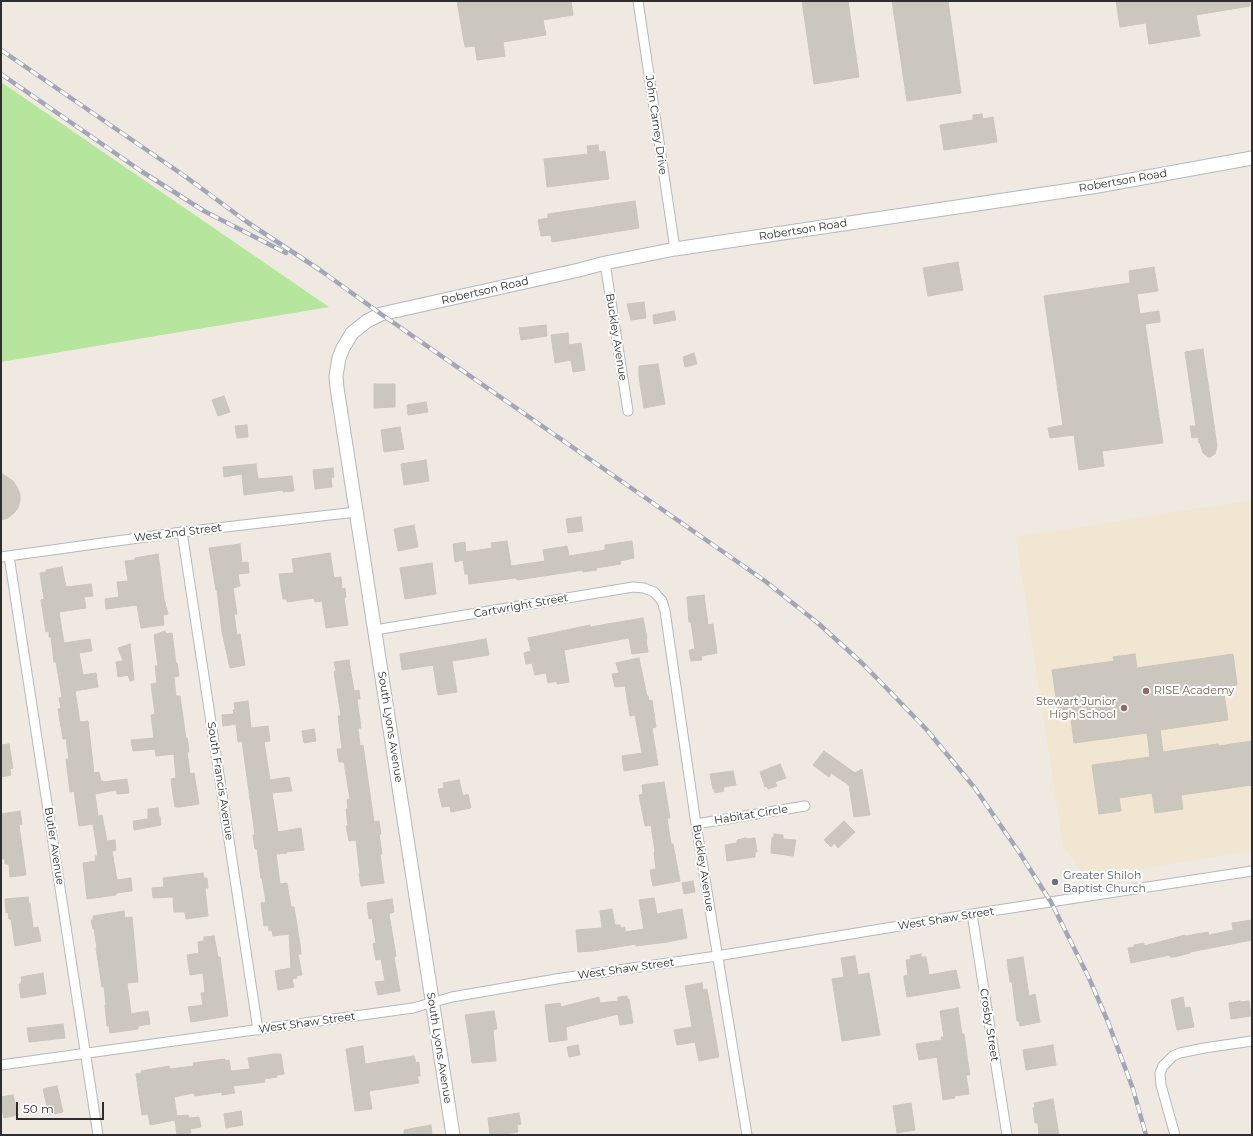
<!DOCTYPE html>
<style>
body{margin:0}
#map{position:relative;width:1253px;height:1136px;overflow:hidden;background:#efe9e1;font-family:Montserrat,sans-serif}
canvas{display:block}
.frame{position:absolute;inset:0;border:2px solid #2e2e2e;pointer-events:none}
.scale{position:absolute;left:16px;top:1102px;width:88px;height:18px;box-sizing:border-box;border:2px solid #2e2e2e;border-top:0;padding-left:5px;font-size:12px;line-height:14px;white-space:nowrap;color:#2e2e2e;-webkit-text-stroke:3px #fff;paint-order:stroke}
</style>
<div id="map">
<canvas width="1253" height="1136"></canvas>
<div class="frame"></div>
<div class="scale">50 m</div>
</div>
<script>
const g = document.querySelector('canvas').getContext('2d');
g.lineJoin = 'round';
function paint(path, color) {
  g.fillStyle = color;
  g.fill(path, 'evenodd');
}
function shape(rows) {
  const path = new Path2D();
  for (const r of rows) {
    path.moveTo(r[0], r[1]);
    for (let i = 2; i < r.length; i += 2) path.lineTo(r[i], r[i + 1]);
  }
  return path;
}
function trace(path, color, width, dash) {
  g.strokeStyle = color;
  g.lineWidth = width;
  g.lineCap = dash ? 'butt' : 'round';
  g.setLineDash(dash || []);
  g.stroke(path);
}
function drawText(font, color, halo, rows, align = 'center') {
  g.font = font + ' Montserrat,sans-serif';
  g.lineWidth = 4;
  g.setLineDash([]);
  g.textBaseline = 'middle';
  g.strokeStyle = halo;
  g.fillStyle = color;
  for (const [text, x, y, turn = 0] of rows) {
    g.save();
    g.translate(x, y);
    g.rotate((+turn || 0) * Math.PI / 180);
    g.textAlign = isNaN(turn) ? turn : align;
    if (halo) g.strokeText(text, 0, 0);
    g.fillText(text, 0, 0);
    g.restore();
  }
}
const education = shape([
 [1252,500,1252,851,1086,878,1063,846,1016,537]
]);
const green = shape([
 [1,82,329,307,1,362]
]);
const building = shape([
 [457,1,571,1,573,15,543,20,546,35,503,42,505,56,477,60,475,46,465,47,457,1],
 [802,1,848,1,859,77,814,84,802,1],
 [892,1,948,1,961,93,907,101,892,1],
 [1116,1,1250,1,1250,6,1196,15,1200,36,1149,44,1146,23,1120,27,1116,1],
 [982,114,983,119,993,117,997,142,944,150,940,125,973,120,973,115,982,114],
 [598,145,599,152,605,151,609,179,547,187,544,159,588,154,587,146,598,145],
 [635,201,639,228,552,242,551,235,541,236,538,220,548,218,548,214,635,201],
 [958,262,963,290,928,296,923,268,958,262],
 [1154,267,1158,291,1137,294,1140,314,1159,311,1160,322,1145,324,1163,443,1102,451,1104,466,1079,470,1074,435,1050,438,1048,428,1063,425,1044,296,1130,283,1129,271,1154,267],
 [644,302,646,318,631,320,627,304,644,302],
 [674,311,676,320,654,324,653,315,674,311],
 [546,325,547,336,521,340,519,328,546,325],
 [568,333,569,345,581,343,585,370,573,372,571,360,555,363,551,335,568,333],
 [1203,349,1217,446,1215,454,1210,457,1208,457,1203,453,1200,443,1199,443,1198,437,1192,438,1190,426,1196,426,1185,352,1203,349],
 [694,353,697,364,685,367,683,357,694,353],
 [658,364,665,404,644,408,639,377,639,366,658,364],
 [374,384,395,384,395,407,374,408,374,384],
 [224,396,230,412,218,416,212,400,224,396],
 [426,402,428,412,408,415,407,405,426,402],
 [247,425,248,437,237,438,235,426,247,425],
 [400,427,404,449,384,452,381,430,400,427],
 [426,460,429,481,404,485,401,464,426,460],
 [256,464,258,479,292,476,294,491,283,492,283,490,244,495,242,474,224,477,223,467,256,464],
 [333,468,334,477,331,478,332,487,315,489,313,470,333,468],
 [1,473,13,481,17,487,20,494,20,501,18,508,14,513,8,518,1,520,1,473],
 [581,517,583,531,568,533,566,519,581,517],
 [414,525,418,547,398,551,394,529,414,525],
 [507,541,511,566,545,561,543,550,567,546,569,556,605,550,605,545,632,541,634,558,620,561,621,564,596,568,597,570,583,572,583,570,517,580,516,578,469,584,468,574,465,574,463,560,455,562,453,544,465,542,466,552,492,548,491,543,507,541],
 [240,544,242,563,248,562,249,573,238,574,240,586,233,588,237,614,234,614,237,635,240,634,245,665,230,668,222,632,217,590,216,590,209,548,240,544],
 [330,553,334,578,341,577,342,589,345,588,346,597,344,598,348,625,326,628,322,601,315,602,314,598,287,602,287,599,283,599,279,574,294,573,292,559,330,553],
 [158,554,164,599,168,614,163,615,164,625,141,628,137,605,106,609,105,599,119,597,117,582,128,581,125,561,135,560,135,558,158,554],
 [432,563,436,594,405,599,400,568,432,563],
 [62,567,66,587,91,584,93,596,84,597,86,608,59,612,64,643,90,639,92,651,79,653,83,675,96,673,98,687,75,691,80,722,88,721,94,773,99,772,101,781,103,781,103,782,127,779,129,793,117,794,116,790,95,794,98,816,102,815,107,841,115,840,116,850,112,851,117,880,131,878,132,891,116,893,116,895,87,899,83,863,96,861,95,856,98,856,93,824,79,826,74,791,70,792,66,759,69,759,66,739,63,739,58,709,61,708,59,698,62,697,56,662,54,662,51,637,49,637,49,631,46,632,41,600,44,599,40,573,46,572,46,570,62,567],
 [704,595,708,625,713,624,717,653,701,656,702,660,691,661,689,650,695,649,691,622,689,622,687,597,704,595],
 [643,618,647,639,646,640,648,652,632,654,629,638,564,650,569,682,557,684,557,681,548,683,546,673,535,675,532,663,526,664,524,653,531,651,528,638,590,625,590,627,643,618],
 [165,631,166,634,172,633,176,663,177,663,179,676,174,677,176,696,180,696,186,739,187,738,188,743,189,752,187,752,190,774,194,773,199,804,180,807,175,807,173,795,171,779,176,778,174,754,156,756,155,749,133,751,131,740,154,738,151,715,155,714,151,684,157,683,155,666,158,666,154,635,165,631],
 [486,639,489,655,452,661,457,692,438,695,433,665,402,670,400,654,486,639],
 [130,644,134,680,130,681,128,675,118,677,116,662,123,661,118,648,130,644],
 [1135,654,1137,668,1233,654,1237,685,1223,687,1228,720,1160,730,1163,752,1218,744,1219,746,1252,741,1252,785,1181,795,1183,809,1155,813,1152,793,1119,798,1121,811,1099,814,1092,765,1150,757,1147,733,1074,743,1070,710,1058,711,1052,670,1114,661,1113,657,1135,654],
 [639,658,647,696,648,696,649,701,652,700,656,727,652,728,658,765,624,771,622,756,642,753,635,715,630,716,625,686,615,687,612,674,619,673,616,663,639,658],
 [349,660,354,691,359,690,360,699,357,699,361,728,358,728,360,746,363,745,374,822,379,821,381,834,379,834,382,854,380,854,384,883,361,886,359,874,360,874,356,840,349,841,346,826,348,826,346,809,348,809,347,800,350,799,344,762,339,762,337,749,342,749,338,716,341,716,334,672,336,671,334,662,349,660],
 [248,701,251,728,268,726,270,741,264,742,270,780,289,777,292,791,272,793,278,832,301,828,304,850,286,852,287,853,276,854,280,884,287,883,291,907,294,907,300,944,301,954,298,954,302,975,296,976,297,978,292,979,294,987,278,990,275,971,291,968,289,934,273,936,272,930,269,931,268,925,264,926,261,903,266,902,262,878,261,878,257,849,255,849,253,835,255,835,242,741,238,742,236,724,223,726,222,715,234,714,233,710,235,710,234,703,248,701],
 [314,729,316,741,304,743,302,731,314,729],
 [9,744,13,768,10,769,11,775,1,777,1,745,9,744],
 [824,751,855,773,862,769,870,815,854,817,849,785,831,773,829,777,813,765,824,751],
 [780,764,786,778,775,782,777,786,768,789,767,786,765,787,760,772,780,764],
 [733,771,736,785,723,787,724,791,715,793,714,789,713,789,710,774,733,771],
 [459,780,463,796,468,794,471,808,451,812,450,806,442,807,438,789,444,788,443,783,459,780],
 [664,782,670,818,667,818,671,844,673,844,680,881,653,886,650,870,656,869,654,852,655,852,651,825,645,826,639,795,643,794,642,785,664,782],
 [158,808,159,817,148,818,148,809,158,808],
 [20,811,22,824,19,825,26,875,10,877,9,864,5,864,5,859,1,859,1,814,20,811],
 [160,817,161,825,134,830,133,821,160,817],
 [844,821,855,832,838,848,834,843,831,847,824,840,844,821],
 [774,834,783,835,783,839,796,840,793,856,771,853,772,837,774,838,774,834],
 [746,838,746,839,755,838,757,852,755,851,755,857,727,861,725,845,737,843,737,840,746,838],
 [203,873,204,878,207,878,208,888,205,888,208,916,186,919,185,912,174,912,173,897,153,898,152,888,164,887,163,878,203,873],
 [693,881,695,892,684,894,682,883,693,881],
 [28,897,29,904,30,903,33,928,38,927,41,941,15,946,11,919,9,919,8,912,6,913,5,899,28,897],
 [654,898,657,914,682,909,687,938,667,942,636,946,636,944,593,951,578,952,576,930,602,928,600,911,612,909,615,925,620,925,620,928,625,927,625,932,644,929,639,900,654,898],
 [392,899,394,912,389,914,396,956,394,957,400,991,378,995,375,982,385,981,381,959,376,960,373,944,376,943,372,918,369,919,367,903,392,899],
 [124,911,125,918,132,917,138,982,127,983,131,1014,148,1011,150,1024,138,1026,138,1029,110,1033,109,1026,107,1026,105,1005,106,1005,104,986,102,987,96,948,97,948,94,929,93,929,91,920,93,920,93,916,124,911],
 [1252,920,1252,940,1190,952,1190,953,1174,957,1170,957,1170,955,1131,963,1128,948,1134,947,1134,945,1144,943,1144,946,1185,935,1186,936,1208,932,1209,935,1233,930,1232,923,1252,920],
 [214,936,218,957,220,957,228,1016,191,1022,188,1007,203,1005,201,993,205,992,203,973,190,975,187,955,199,953,198,942,204,941,204,937,214,936],
 [921,954,921,957,926,957,929,975,956,970,960,988,907,997,904,979,904,976,908,975,906,960,911,959,910,956,921,954],
 [855,956,858,975,869,973,880,1035,842,1041,832,979,844,977,841,958,855,956],
 [1023,957,1029,996,1035,994,1040,1022,1020,1026,1019,1021,1017,1021,1012,982,1010,982,1007,960,1023,957],
 [43,973,46,994,21,998,19,984,21,984,21,981,22,981,21,977,43,973],
 [702,983,703,990,707,989,719,1057,699,1061,695,1042,677,1045,674,1030,692,1027,685,986,702,983],
 [627,996,627,999,629,999,633,1023,620,1025,618,1014,566,1027,567,1040,549,1042,545,1005,560,1003,561,1007,599,997,600,1003,618,1001,618,997,627,996],
 [1183,997,1185,1008,1190,1007,1194,1027,1177,1030,1171,1000,1183,997],
 [1240,1001,1240,1002,1249,1001,1251,1016,1231,1019,1229,1003,1240,1001],
 [958,1008,962,1034,964,1034,969,1070,970,1075,966,1075,969,1094,954,1096,955,1098,943,1100,937,1057,919,1060,916,1044,942,1040,941,1037,944,1037,940,1011,958,1008],
 [494,1011,497,1029,493,1030,496,1061,472,1063,469,1039,465,1015,494,1011],
 [63,1024,65,1038,29,1042,27,1028,63,1024],
 [578,1045,580,1055,569,1057,567,1047,578,1045],
 [1053,1045,1056,1065,1026,1070,1023,1050,1053,1045],
 [363,1046,365,1064,414,1056,416,1063,419,1062,420,1076,417,1076,419,1083,369,1091,372,1109,355,1111,346,1049,363,1046],
 [274,1054,281,1054,284,1074,277,1075,277,1077,264,1079,265,1082,233,1086,235,1093,222,1095,222,1092,195,1096,194,1093,174,1097,177,1116,188,1115,189,1118,199,1117,201,1127,190,1129,191,1133,177,1135,175,1120,150,1125,148,1114,142,1115,136,1074,142,1073,141,1071,169,1066,170,1069,194,1066,193,1063,225,1059,225,1061,229,1060,231,1071,250,1069,248,1058,274,1054],
 [57,1086,63,1112,49,1115,43,1089,57,1086],
 [13,1095,18,1115,4,1118,1,1105,1,1097,13,1095],
 [1053,1099,1059,1135,1039,1135,1038,1123,1035,1123,1033,1108,1035,1108,1034,1103,1053,1099],
 [911,1103,915,1130,897,1133,893,1106,911,1103],
 [241,1111,243,1125,226,1128,224,1114,241,1111],
 [519,1113,521,1124,517,1125,518,1132,499,1135,490,1135,488,1118,519,1113],
 [431,1125,432,1135,404,1135,404,1130,431,1125]
]);
const street = shape([
 [638,1,675,249],
 [605,263,628,411],
 [182,532,258,1030],
 [9,556,98,1135],
 [1,557,182,532,356,512],
 [375,630,633,587,644,588,654,592,662,601,665,611,696,824,747,1135],
 [696,824,805,806],
 [972,914,1007,1135],
 [1,1065,413,1008,452,997,562,978,717,956,972,914,1252,871],
 [1175,1135,1161,1085,1160,1073,1163,1066,1173,1056,1180,1053,1204,1048,1252,1041]
]);
const secondary = shape([
 [453,1135,337,388,336,376,339,358,343,348,352,333,367,321,381,314,579,270,605,263,675,249,1098,186,1252,158]
]);
const rail = shape([
 [1,50,186,177,247,222,320,270,381,314,765,581,819,624,863,664,926,729,974,787,1019,852,1051,902,1089,978,1108,1022,1133,1089,1146,1135],
 [1,74,141,171,204,211,286,253]
]);
const markers = [
 [1146,691,4,"#8d6e63"],
 [1124,708,4,"#8d6e63"],
 [1055,882,4,"#6b7280"]
];
const streetNames = [
 ["John Carney Drive",656,125,82],
 ["Robertson Road",1123,181,-10],
 ["Robertson Road",803,230,-9],
 ["Robertson Road",485,291,-13],
 ["Buckley Avenue",616,337,81],
 ["West 2nd Street",178,533,-7],
 ["Cartwright Street",521,606,-10],
 ["South Lyons Avenue",390,727,81],
 ["South Francis Avenue",220,781,81],
 ["Habitat Circle",751,815,-9],
 ["Butler Avenue",54,846,81],
 ["Buckley Avenue",703,868,81],
 ["West Shaw Street",946,919,-9],
 ["West Shaw Street",626,969,-8],
 ["West Shaw Street",307,1023,-8],
 ["Crosby Street",989,1025,81],
 ["South Lyons Avenue",439,1048,81]
];
const educationNames = [
 ["RISE Academy",1154,691],
 ["Stewart Junior",1116,702,"right"],
 ["High School",1116,715,"right"]
];
const worshipNames = [
 ["Greater Shiloh",1063,876],
 ["Baptist Church",1063,889]
];
paint(education, '#f0e6d1');
paint(green, '#b6e59e');
paint(building, '#cbc7bf');
trace(building, '#cbc5ba', 1);
trace(street, '#b4b7c1', 11);
trace(secondary, '#b4b7c1', 15);
trace(street, '#fff', 9);
trace(secondary, '#fff', 13);
trace(rail, '#a3a6b8', 4.5);
trace(rail, '#fff', 3, [9]);
for (const [x, y, r, color] of markers) {
  const dot = new Path2D();
  dot.arc(x, y, r, 0, 2 * Math.PI);
  g.fillStyle = color;
  g.fill(dot);
  trace(dot, '#fff', 1.5);
}
drawText('11px', '#2e2e2e', '#fff', streetNames);
drawText('11px', '#785e54', '#fff', educationNames, 'left');
drawText('11px', '#5b616d', '#fff', worshipNames, 'left');
</script>
